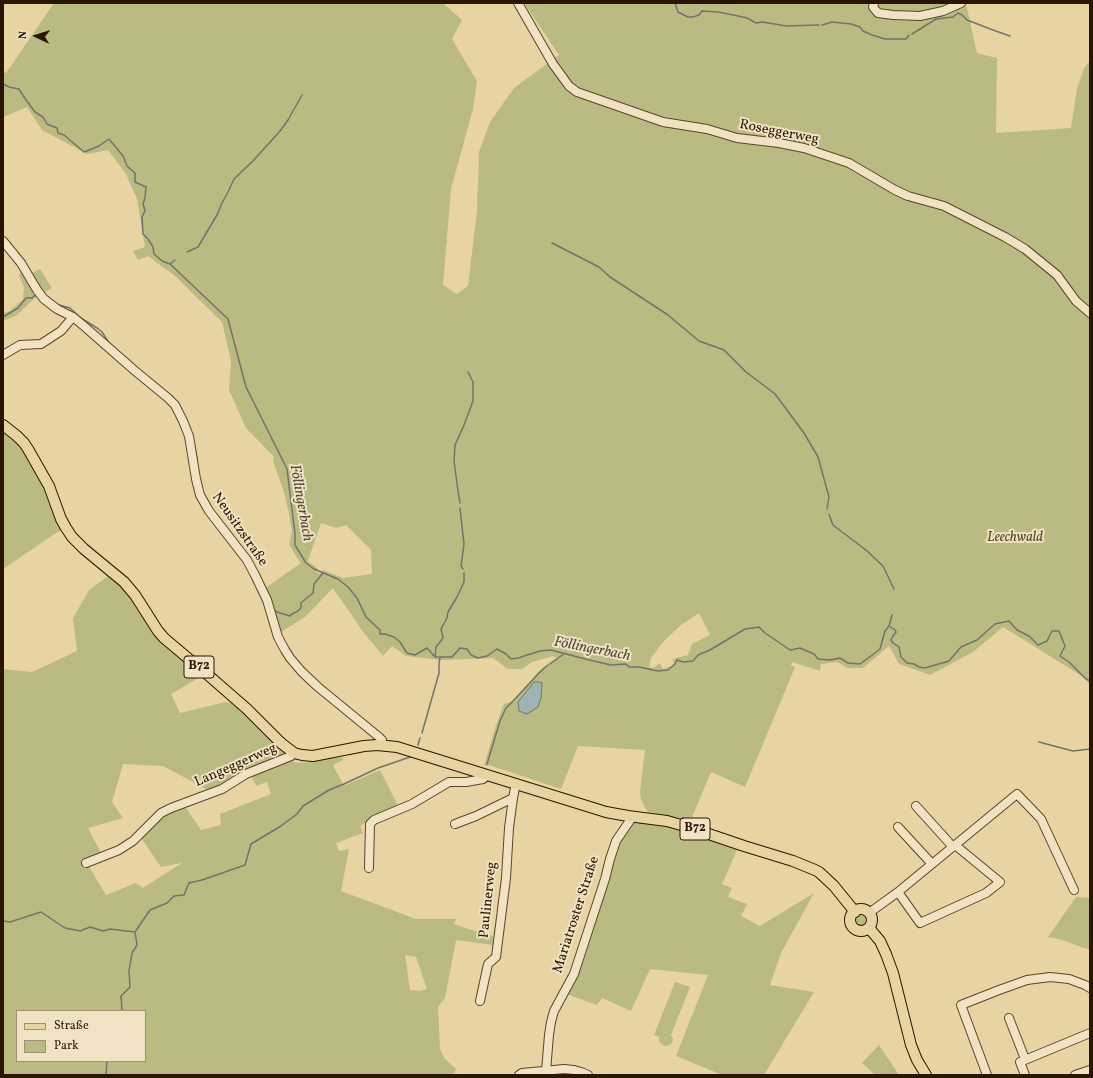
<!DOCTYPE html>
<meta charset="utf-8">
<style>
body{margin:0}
#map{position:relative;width:1093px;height:1078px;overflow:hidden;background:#e8d3a2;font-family:Vollkorn,serif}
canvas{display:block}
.frame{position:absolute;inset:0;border:4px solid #2a1600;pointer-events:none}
.legend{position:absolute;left:16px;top:1010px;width:130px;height:52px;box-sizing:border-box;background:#f0e2c3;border:1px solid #a19075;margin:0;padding:5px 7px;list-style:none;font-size:12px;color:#2a1600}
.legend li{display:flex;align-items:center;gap:8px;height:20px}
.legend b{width:20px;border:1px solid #a19075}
.north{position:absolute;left:16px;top:16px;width:40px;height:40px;-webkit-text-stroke:3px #f0e2c3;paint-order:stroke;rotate:274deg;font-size:11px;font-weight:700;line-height:16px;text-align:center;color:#2a1600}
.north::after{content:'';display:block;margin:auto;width:14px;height:18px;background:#2a1600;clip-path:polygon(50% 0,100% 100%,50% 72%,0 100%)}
</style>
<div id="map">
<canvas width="1093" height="1078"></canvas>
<div class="frame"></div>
<ul class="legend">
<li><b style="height:5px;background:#e8d3a2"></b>Straße</li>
<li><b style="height:11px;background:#babb82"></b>Park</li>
</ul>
<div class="north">N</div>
</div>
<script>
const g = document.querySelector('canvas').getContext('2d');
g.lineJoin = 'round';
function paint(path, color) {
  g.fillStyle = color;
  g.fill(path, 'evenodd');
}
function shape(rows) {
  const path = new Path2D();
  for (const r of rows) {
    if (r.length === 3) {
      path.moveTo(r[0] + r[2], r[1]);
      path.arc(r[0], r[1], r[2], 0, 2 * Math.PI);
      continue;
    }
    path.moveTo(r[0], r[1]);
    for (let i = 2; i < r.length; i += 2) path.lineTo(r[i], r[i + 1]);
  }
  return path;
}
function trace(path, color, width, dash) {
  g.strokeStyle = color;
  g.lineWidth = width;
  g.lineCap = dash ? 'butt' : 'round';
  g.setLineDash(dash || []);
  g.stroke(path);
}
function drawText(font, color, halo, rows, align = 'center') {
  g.font = font + ' Vollkorn,serif';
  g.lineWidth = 4;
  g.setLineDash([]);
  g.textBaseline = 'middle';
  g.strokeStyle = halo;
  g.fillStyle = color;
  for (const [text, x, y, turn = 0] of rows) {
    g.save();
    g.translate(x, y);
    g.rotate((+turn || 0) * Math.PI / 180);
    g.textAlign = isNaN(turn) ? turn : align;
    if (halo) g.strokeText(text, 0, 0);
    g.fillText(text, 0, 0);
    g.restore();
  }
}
const green = shape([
 [54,3,443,3,462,20,452,39,477,81,473,109,451,189,443,285,457,294,468,286,477,211,479,152,490,122,514,88,559,55,524,3,967,3,966,4,977,53,997,58,996,133,1071,128,1077,89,1084,68,1090,61,1090,685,1085,678,1003,627,973,652,930,675,899,664,889,646,863,668,847,668,837,662,821,664,820,671,792,662,791,665,795,667,745,787,711,772,690,822,674,817,648,812,645,808,641,799,640,792,645,750,578,746,561,789,489,765,484,766,496,725,504,704,511,702,541,669,556,658,553,656,532,662,522,669,508,669,493,658,441,660,406,656,392,646,383,656,364,633,333,588,305,617,281,632,263,587,267,587,301,563,297,558,289,544,292,531,289,514,284,492,273,461,274,457,246,428,229,390,231,361,222,322,175,276,148,256,138,260,133,251,145,247,137,199,126,174,108,150,87,154,42,130,27,107,3,117,3,72,6,73,11,66],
 [321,523,336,528,346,525,371,550,372,574,343,578,323,570,320,574,316,572,318,569,308,561],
 [699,613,710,635,692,644,688,655,673,659,674,665,663,669,660,663,653,668,649,667,651,658,662,643,681,625],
 [40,269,52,288,37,296,17,315,3,321,3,313,10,311,23,299,24,287,19,275,23,271,26,276],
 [3,420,18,431,26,452,40,476,62,529,3,569],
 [111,574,204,675,171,694,180,713,226,702,230,703,234,702,284,749,291,760,297,763,310,762,335,757,343,758,343,760,333,765,344,786,380,770,399,808,367,822,360,826,363,833,336,843,339,851,349,849,341,891,416,919,456,919,454,924,465,928,493,936,493,945,456,940,445,998,438,1007,440,1049,444,1058,456,1069,453,1075,3,1075,3,669,32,672,77,651,73,618,89,590],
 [123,764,163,766,210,791,249,770,256,786,267,782,271,794,220,814,221,825,201,830,184,805,159,819,140,836,161,867,182,863,143,888,136,883,106,895,85,860,101,853,88,828,123,818,112,802],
 [405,955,416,957,427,989,420,991,410,990],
 [17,1011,145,1011,145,1061,17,1061],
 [628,821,657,823,671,827,737,850,722,884,732,888,728,897,747,904,741,916,760,926,814,893,781,953,770,985,814,992,764,1075,722,1075,676,1056,708,975,650,969,631,1011,602,998,597,1005,561,992,572,970,599,886],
 [1076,897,1090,898,1090,950,1059,939,1048,937],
 [859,912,863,912,869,921,869,923,863,928,858,928,856,927,853,923,853,917,854,915],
 [675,982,690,987,671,1035,673,1039,672,1043,668,1046,664,1046,659,1042,659,1037,654,1035],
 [879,1045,899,1075,875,1075,862,1063]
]);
const water = shape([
 [534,682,538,682,542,683,541,698,538,707,527,714,519,711,518,702,534,682]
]);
const stream = shape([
 [675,3,678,12,688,17,693,17,699,15,702,11,718,12,738,16,747,18,756,23,762,22,787,26,819,25],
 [822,25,832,22,851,24,860,27,863,31,872,35,885,39,906,39,909,35],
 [912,34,936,19,953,17,958,13,962,15,967,20,993,30,1010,36],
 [3,84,9,87,19,89,26,100,35,112,43,117,47,124,57,128,58,133,64,135,84,152,99,146,109,139,123,156,127,166,135,173,135,182,146,187,145,198,143,204,145,211,142,217,143,234,148,239,153,247,154,254,162,261,170,264,228,319,246,387,287,469,295,534,295,545,306,563,314,569,338,579,348,587,357,598,366,617,380,630,380,634,385,634,394,637,400,642,407,653,415,655,427,648,435,657,452,657,460,648,467,649,471,655,478,658,487,656,497,649,506,654,511,659,518,658,540,651,551,650,589,660,611,665,626,664,629,667,639,667,658,671,668,670,675,664,677,660,683,662,693,661,698,655,710,650,745,629,759,627,765,633,790,650,800,648,814,654,818,659,830,660,840,658,848,663,860,664,871,656,880,649,885,631,889,626,895,630,896,632,893,636,891,640,893,643,899,647,901,657,907,663,914,664,919,667,925,668,949,661,961,647,977,640,995,624,1009,621,1017,630,1029,636,1038,645,1047,641,1052,631,1059,631,1065,646,1060,656,1069,662,1086,679,1090,681],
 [552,243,599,267,610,277,668,315,699,341,724,350,746,372,775,394,804,433,818,457,829,497,827,509],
 [187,252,198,247,217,215,222,203,228,192,234,179,253,161,280,131,288,120,302,95],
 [170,264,175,260],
 [59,305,70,308,81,318,97,328,102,332,109,343],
 [3,317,18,308,26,298,32,298,34,296,38,296],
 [165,391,173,397],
 [183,413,187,420,190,428],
 [194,443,196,452,197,459],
 [460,503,458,491,454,461,455,445,464,425,473,401,473,382,468,372],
 [460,508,464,544,461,566,463,569],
 [829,514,833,525,867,551,883,566,894,589],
 [274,610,277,612,290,616,292,614,298,611,301,608,301,603,313,593,314,584,323,573],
 [889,626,892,615],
 [435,657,436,647,443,638,441,629,447,618,448,612,457,597,464,582,464,573],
 [550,664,565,653],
 [422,733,439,673,439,664,440,657],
 [1039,742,1073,751,1090,749],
 [418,745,420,738],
 [487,764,500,721,506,708,516,698,540,672,548,665],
 [3,921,10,922,41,912,65,928,80,931,90,927,103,931,110,929,135,932],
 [122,1011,121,996,130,987,129,971,132,953,137,945,135,932,150,910,167,903,174,896,184,895,189,883,202,880,245,865,251,844,281,826,297,814,303,806,329,790,344,784,378,768,413,756],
 [106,1075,107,1061]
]);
const minor = shape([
 [518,3,553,64,569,86,577,92,663,122,707,129,737,138,779,143,804,148,849,163,895,190,908,196,944,206,1005,237,1025,249,1057,275,1076,301,1090,313],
 [874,3,873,7,878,13,893,15,920,16,943,11,961,3],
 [3,241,21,263,37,290,44,299,57,309,73,317,85,327,134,370,168,398,175,405,183,421,189,436,196,479,200,495,209,511,247,560,255,575,267,600,278,637,285,650,290,658,302,672,318,687,379,737,382,740,382,745],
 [3,355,20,345,41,344,61,331,73,317],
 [916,806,953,847],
 [455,824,476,816,513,798],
 [898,827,932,864],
 [86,863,119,850,133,841,161,813,171,808,222,789,246,774,291,756,294,753],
 [369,868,370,824,374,820,412,804,449,782,466,782,483,779,488,775],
 [898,892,920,923,986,893,1000,882,955,845],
 [869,913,898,892,1017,794,1041,819,1074,890],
 [480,1001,488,964,496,957,506,878,509,828,513,798,516,783],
 [1009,1018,1025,1059],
 [546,1071,549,1035,551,1022,554,1011,574,974,605,879,610,859,616,841,633,816],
 [519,1075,522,1073,564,1069,574,1070,581,1072,588,1075],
 [987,1075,961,1005,999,990,1027,980,1050,977,1069,979,1085,985,1090,988],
 [1025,1075,1020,1062,1090,1033],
 [1075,1075,1090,1070]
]);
const major = shape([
 [3,425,17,436,24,443,28,449,49,486,61,519,66,528,72,537,84,549,124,582,135,595,158,631,164,638,208,675,247,709,281,743,294,753,302,755,313,756,364,746,377,745,397,747,606,812,628,816,667,821,688,827,744,846,793,861,815,870,819,872,834,886,855,912],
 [861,920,11],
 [869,928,880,941,886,954,893,973,911,1045,917,1060,926,1075]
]);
const shields = [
 [199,667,30],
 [695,829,30]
];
const shieldNames = [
 ["B72",199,667],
 ["B72",695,829]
];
const streetNames = [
 ["Roseggerweg",779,133,11],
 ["Neusitzstraße",239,530,55],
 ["Langeggerweg",236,766,-24],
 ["Paulinerweg",489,900,-84],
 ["Mariatroster Straße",577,915,-72]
];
const parkNames = [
 ["Leechwald",1015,538]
];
const waterNames = [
 ["Föllingerbach",300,503,80],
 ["Föllingerbach",592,650,11]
];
paint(green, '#babb82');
paint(water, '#9eb4b2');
trace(water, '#70756b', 1);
trace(stream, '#70756b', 1.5);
trace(minor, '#5a4528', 10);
trace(major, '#2a1600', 12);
trace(minor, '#f0e2c3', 8);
trace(major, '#e8d3a2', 10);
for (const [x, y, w] of shields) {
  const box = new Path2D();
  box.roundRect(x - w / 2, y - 11, w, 22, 3);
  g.fillStyle = '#f0e2c3';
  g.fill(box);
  trace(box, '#2a1600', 1);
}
drawText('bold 13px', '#2a1600', null, shieldNames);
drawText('14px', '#2a1600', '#f0e2c3', streetNames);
drawText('italic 14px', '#554827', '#f0e2c3', parkNames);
drawText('italic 15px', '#534d3e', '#f0e2c3', waterNames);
</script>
